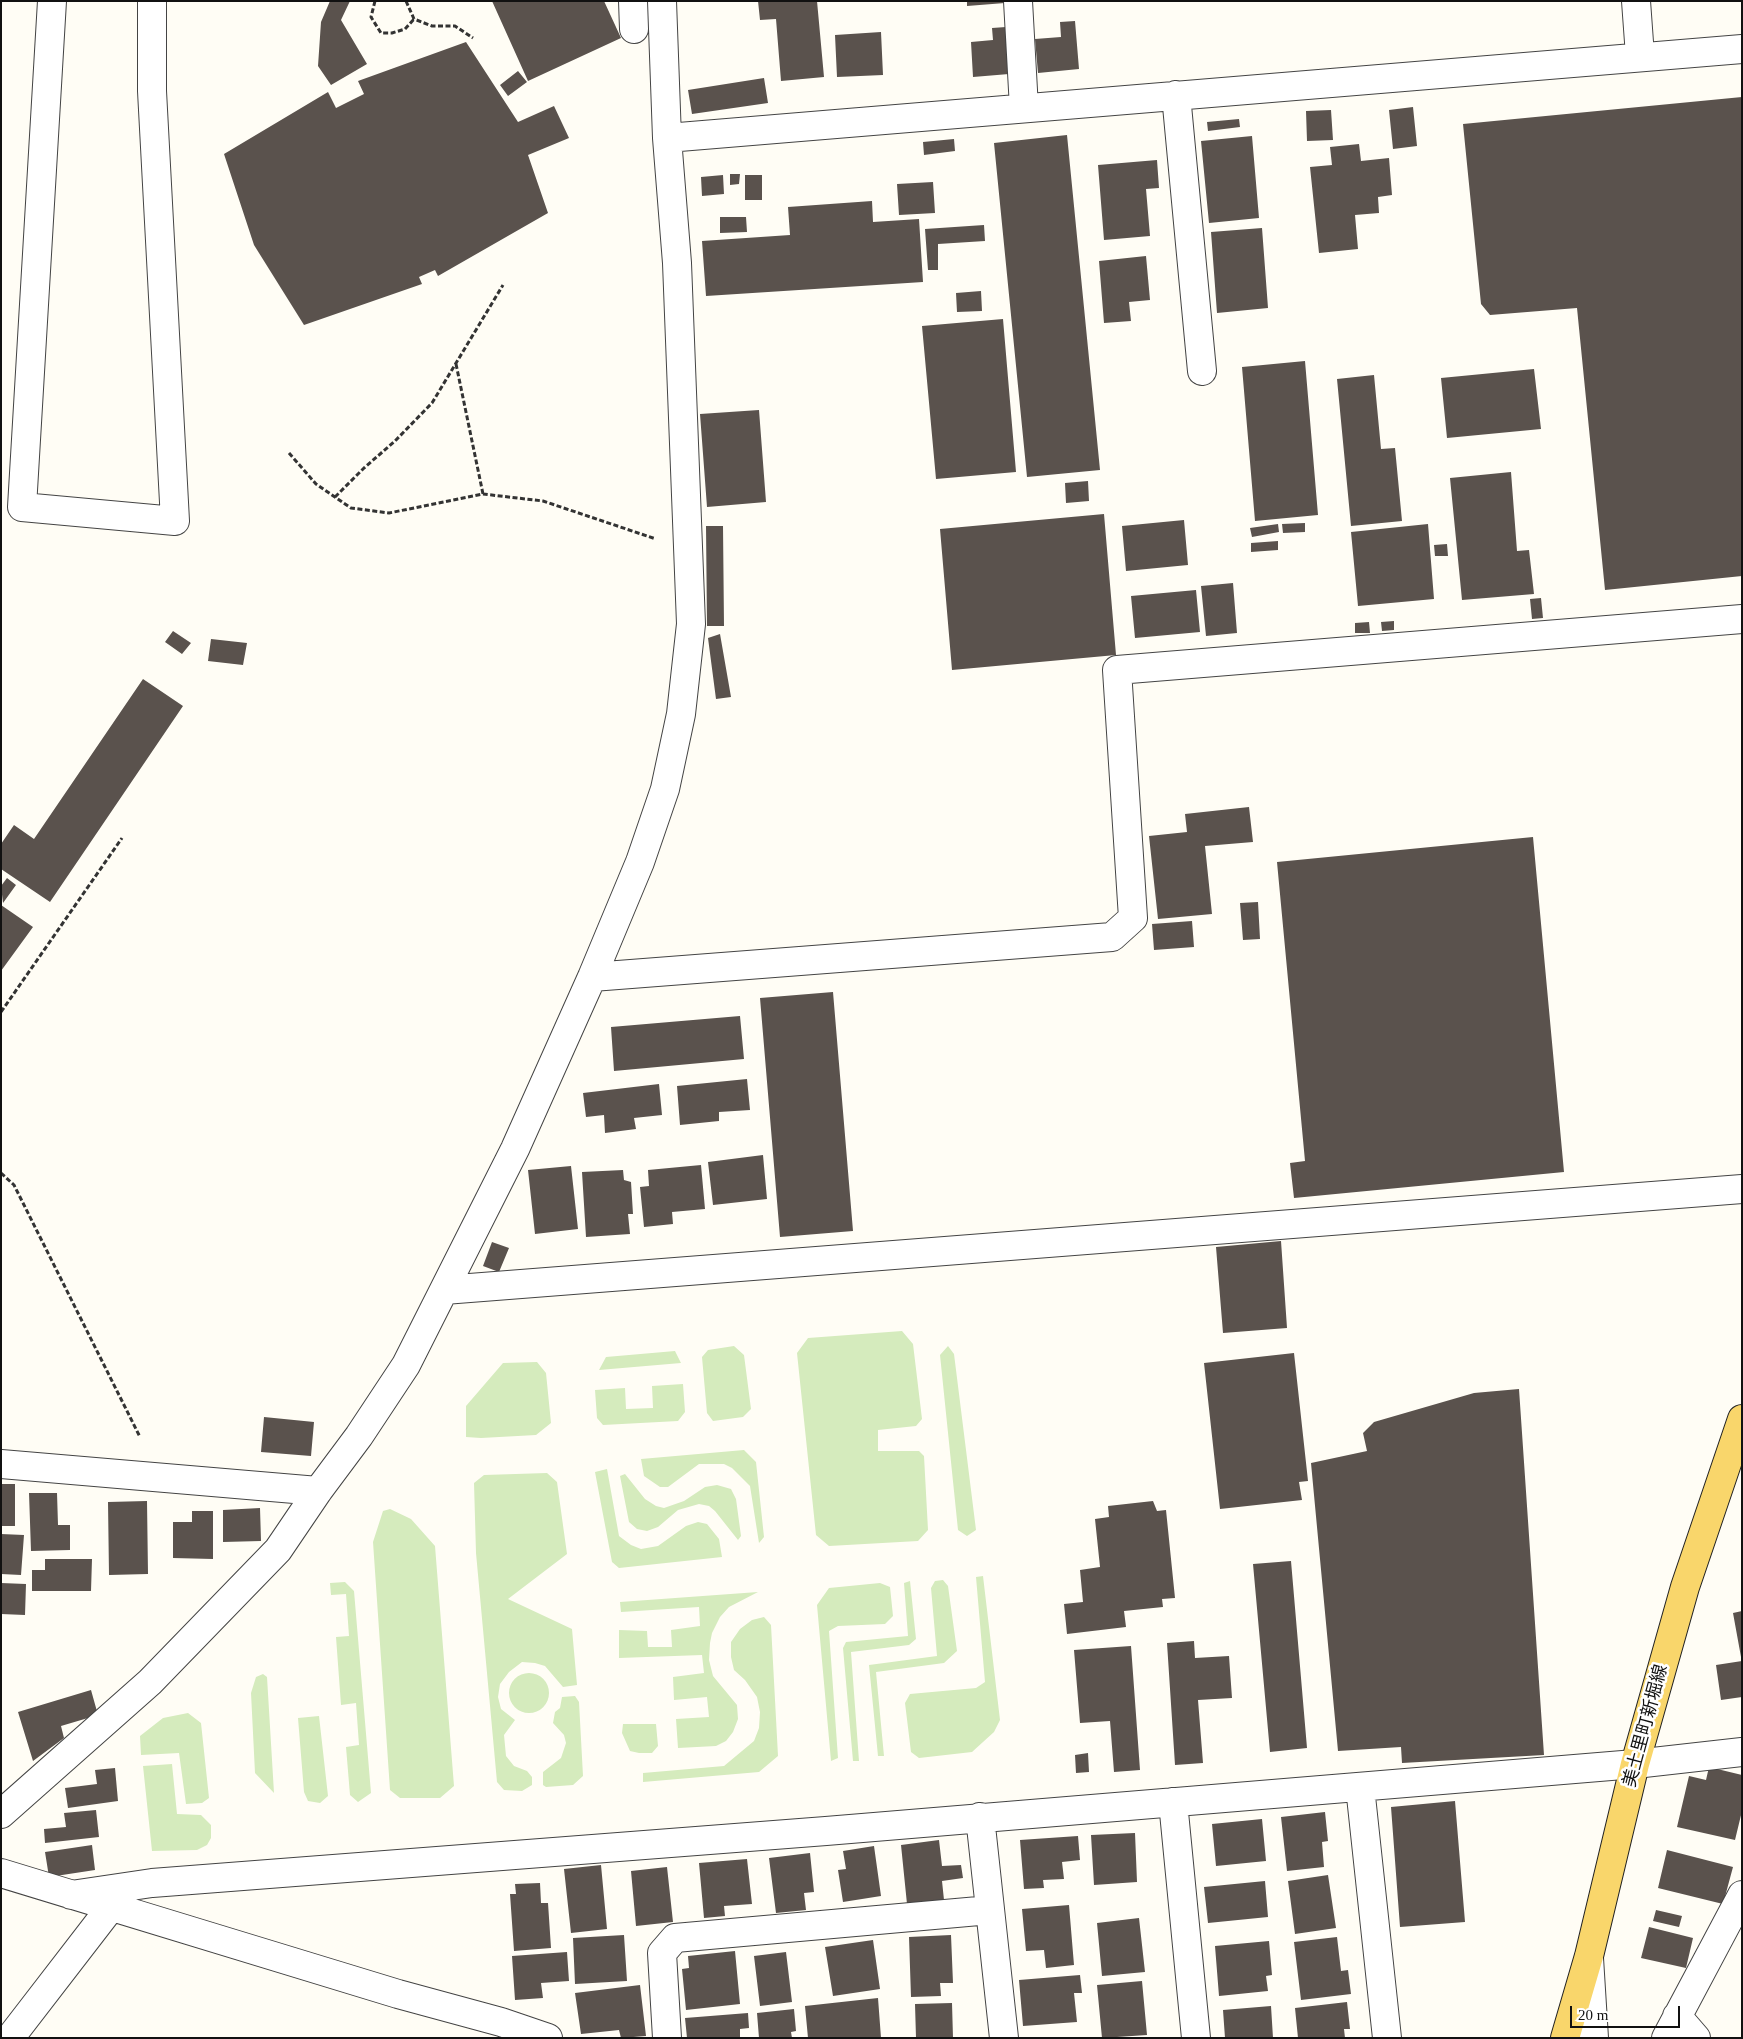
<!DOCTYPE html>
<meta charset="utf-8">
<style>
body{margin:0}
#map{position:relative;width:1743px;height:2039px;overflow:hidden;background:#fffdf5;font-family:"Times New Roman",serif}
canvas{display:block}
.frame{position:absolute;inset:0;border:2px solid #111;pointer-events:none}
.scale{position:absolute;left:1570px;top:2006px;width:110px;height:22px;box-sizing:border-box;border:2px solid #111;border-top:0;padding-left:6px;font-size:15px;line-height:18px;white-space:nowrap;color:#111;-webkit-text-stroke:4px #fff;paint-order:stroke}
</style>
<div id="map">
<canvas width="1743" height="2039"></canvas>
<div class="frame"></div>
<div class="scale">20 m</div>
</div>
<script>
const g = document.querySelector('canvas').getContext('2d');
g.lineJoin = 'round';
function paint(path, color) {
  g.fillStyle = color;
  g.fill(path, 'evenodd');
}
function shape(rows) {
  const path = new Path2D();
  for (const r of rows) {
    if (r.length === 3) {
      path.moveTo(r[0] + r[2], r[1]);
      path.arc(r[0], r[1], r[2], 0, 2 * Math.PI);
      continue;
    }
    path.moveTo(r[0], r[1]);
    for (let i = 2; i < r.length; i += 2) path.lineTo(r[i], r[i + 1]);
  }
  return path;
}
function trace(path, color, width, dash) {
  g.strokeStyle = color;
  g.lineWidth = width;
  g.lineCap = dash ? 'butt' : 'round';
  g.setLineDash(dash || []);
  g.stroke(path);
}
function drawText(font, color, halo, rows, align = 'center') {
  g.font = font + ' "Times New Roman","Noto Sans JP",serif';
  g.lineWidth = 5;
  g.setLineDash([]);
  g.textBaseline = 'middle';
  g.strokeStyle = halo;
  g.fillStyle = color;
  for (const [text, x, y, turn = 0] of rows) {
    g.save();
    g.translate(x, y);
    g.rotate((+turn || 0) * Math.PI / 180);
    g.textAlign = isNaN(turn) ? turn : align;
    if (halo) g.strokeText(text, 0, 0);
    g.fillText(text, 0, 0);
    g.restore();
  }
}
const green = shape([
 [902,1331,913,1344,922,1419,916,1426,878,1430,878,1451,919,1451,924,1456,928,1530,918,1541,829,1546,816,1535,797,1353,808,1338],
 [734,1346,744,1355,751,1409,743,1417,713,1421,707,1413,702,1357,708,1350],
 [948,1346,954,1354,976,1530,967,1536,958,1530,940,1355],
 [675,1351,681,1363,599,1370,606,1357],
 [537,1362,546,1373,551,1423,536,1435,481,1438,466,1437,466,1406,503,1363],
 [683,1384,685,1412,678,1421,603,1425,597,1418,595,1390,625,1388,626,1409,653,1408,652,1386],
 [744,1450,756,1462,764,1537,759,1543,750,1486,732,1468,724,1464,699,1464,668,1487,660,1487,644,1476,641,1459],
 [607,1469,619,1536,631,1545,641,1549,658,1546,686,1526,698,1522,707,1524,719,1539,722,1557,619,1568,612,1562,595,1472],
 [547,1473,557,1482,567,1554,508,1599,572,1629,577,1685,563,1687,545,1666,535,1663,522,1662,509,1672,500,1684,498,1697,501,1709,515,1720,504,1735,506,1756,514,1766,527,1771,532,1777,532,1785,522,1791,504,1790,497,1782,476,1553,474,1483,484,1475],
 [625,1474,645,1499,656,1506,664,1508,684,1501,705,1487,717,1485,731,1489,736,1499,741,1536,738,1540,715,1511,709,1506,699,1504,678,1510,658,1527,647,1531,637,1529,629,1522,620,1476],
 [390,1509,411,1519,435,1546,454,1786,440,1798,400,1798,390,1790,373,1542,383,1511],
 [983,1576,1000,1720,994,1732,972,1752,919,1758,911,1752,905,1703,910,1694,976,1688,985,1682,976,1577],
 [943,1580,948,1586,957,1651,944,1663,876,1672,884,1756,878,1756,869,1665,937,1656,931,1588,935,1581],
 [910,1581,916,1639,909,1645,851,1652,859,1761,853,1761,843,1648,846,1642,908,1636,904,1583],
 [345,1582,354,1591,371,1793,358,1802,350,1795,346,1747,359,1745,356,1703,341,1705,336,1637,349,1636,346,1594,331,1595,330,1583],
 [880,1583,890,1587,893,1616,885,1624,838,1626,829,1631,838,1758,831,1761,817,1605,829,1588],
 [758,1592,729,1607,720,1617,712,1633,710,1643,709,1660,713,1676,737,1705,738,1719,733,1732,726,1741,716,1746,678,1748,676,1719,709,1717,707,1697,674,1700,673,1677,704,1673,702,1655,619,1658,619,1630,647,1631,648,1647,672,1647,671,1630,700,1626,699,1607,621,1612,620,1602],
 [764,1617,771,1625,778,1756,759,1772,643,1782,643,1773,724,1766,754,1741,759,1728,760,1712,757,1697,745,1680,734,1670,731,1657,731,1642,740,1629,752,1620],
 [529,1693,20],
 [263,1674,267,1677,274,1793,255,1773,251,1693,256,1677],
 [575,1696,579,1702,583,1776,573,1785,546,1787,543,1785,543,1772,561,1758,566,1743,564,1735,553,1723,555,1712,560,1708,562,1697],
 [188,1713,201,1723,209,1798,202,1803,186,1804,179,1753,141,1755,140,1736,163,1718],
 [319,1716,328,1796,320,1803,308,1801,304,1792,298,1718],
 [623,1724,656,1724,658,1746,652,1753,639,1753,630,1751,622,1733],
 [172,1764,177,1814,201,1815,211,1825,211,1838,207,1845,197,1850,152,1851,143,1766]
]);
const building = shape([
 [330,1,350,1,341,20,367,64,331,85,318,66,321,22],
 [492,1,604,1,621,38,528,81],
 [758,1,817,1,824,77,781,81,776,19,760,20],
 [967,1,1005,1,1005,3,967,6],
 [1075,21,1079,69,1038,73,1035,39,1061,37,1060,22],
 [1006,27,1009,74,973,77,971,42,993,40,992,28],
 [881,32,883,75,837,77,835,35],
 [466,42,518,122,554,106,569,138,528,155,548,213,438,276,435,270,419,277,422,284,304,325,254,245,224,154,328,92,336,108,364,94,358,81],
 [518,71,527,82,508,96,500,85],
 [764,78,768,103,692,114,688,90],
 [1742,97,1742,576,1605,590,1577,308,1490,315,1481,304,1463,124],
 [1413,107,1417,146,1393,149,1389,110],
 [1331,110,1333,140,1307,141,1306,111],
 [1239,119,1240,127,1208,131,1207,122],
 [1067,135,1100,470,1027,477,994,143],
 [1252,136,1259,218,1209,223,1201,141],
 [954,139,955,151,924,155,923,142],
 [1359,144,1361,161,1389,158,1392,195,1378,197,1379,213,1355,215,1358,249,1319,253,1310,167,1332,165,1330,147],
 [1157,160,1159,188,1146,189,1150,236,1104,240,1098,165],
 [730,174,740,174,739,184,730,185],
 [723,175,724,194,702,196,701,177],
 [745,175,762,175,762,200,745,200],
 [933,182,935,213,899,215,897,184],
 [872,201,873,222,919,219,923,282,706,296,702,241,790,235,788,207],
 [720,217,746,217,747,232,720,233],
 [984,225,985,241,938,244,938,270,928,270,925,229],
 [1262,228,1268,308,1217,313,1211,232],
 [1146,256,1150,300,1129,302,1131,321,1104,323,1099,261],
 [981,291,982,311,957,312,956,293],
 [1003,319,1016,472,936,479,922,326],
 [1305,361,1318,515,1255,521,1242,367],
 [1534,369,1541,429,1447,438,1441,378],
 [1374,375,1381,449,1395,448,1402,521,1351,526,1337,379],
 [759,410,766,502,707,507,700,414],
 [1511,472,1517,551,1529,550,1534,594,1462,600,1450,478],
 [1088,481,1089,501,1066,503,1065,483],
 [1104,514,1116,655,952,670,940,529],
 [1184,520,1188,565,1126,571,1122,526],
 [1305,523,1305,532,1283,533,1282,524],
 [1278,524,1279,532,1252,537,1250,528],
 [1428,524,1434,599,1358,606,1351,532],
 [706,526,723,526,724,626,707,626],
 [1278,541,1278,550,1251,552,1251,543],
 [1447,544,1448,556,1435,556,1434,545],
 [1233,583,1237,633,1206,636,1201,586],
 [1196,590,1200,632,1135,638,1131,596],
 [1541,598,1543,618,1532,619,1530,599],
 [1394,621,1394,630,1382,631,1381,622],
 [1369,622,1370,633,1355,633,1355,623],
 [173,631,191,643,182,654,165,642],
 [720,634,731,697,716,699,708,638],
 [211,639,247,643,243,665,208,661],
 [143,679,183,706,50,902,1,869,1,844,14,825,34,839],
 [1249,807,1253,842,1205,846,1212,914,1158,919,1149,836,1187,832,1185,814],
 [1533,837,1564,1172,1294,1198,1290,1163,1305,1161,1277,862],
 [7,878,16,885,3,903,1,886],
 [1258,902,1260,939,1243,940,1240,903],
 [1,905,33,927,1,971],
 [1192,921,1194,947,1154,950,1152,924],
 [833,992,853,1231,780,1237,760,998],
 [740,1016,744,1059,614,1071,611,1027],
 [747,1079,750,1110,719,1112,719,1121,680,1125,677,1086],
 [659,1084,662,1115,634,1118,636,1129,605,1133,604,1115,586,1117,583,1093],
 [763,1155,767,1199,713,1205,708,1162],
 [701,1165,705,1209,672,1212,673,1224,644,1227,640,1187,649,1186,648,1170],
 [571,1166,578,1229,535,1234,528,1170],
 [623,1170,624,1180,631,1182,633,1214,628,1214,630,1234,586,1237,582,1172],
 [1281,1241,1287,1328,1223,1333,1216,1247],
 [492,1242,509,1248,499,1272,483,1266],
 [1294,1353,1308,1481,1299,1482,1302,1500,1220,1509,1204,1363],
 [1519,1389,1544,1755,1402,1763,1401,1747,1338,1751,1311,1463,1367,1451,1363,1433,1374,1422,1474,1393],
 [264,1417,314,1422,311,1456,261,1452],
 [1,1484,15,1484,15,1526,1,1526],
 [29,1493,57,1493,58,1525,70,1525,70,1550,31,1551],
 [147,1501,148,1574,109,1575,108,1502],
 [1153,1501,1157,1511,1166,1510,1175,1598,1162,1599,1163,1607,1124,1611,1126,1627,1067,1634,1064,1604,1083,1602,1080,1570,1100,1567,1095,1519,1109,1517,1108,1506],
 [260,1508,261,1541,223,1542,223,1510],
 [192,1511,213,1511,213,1559,173,1558,173,1522,192,1522],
 [1,1534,24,1535,21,1575,1,1574],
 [45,1559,92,1559,91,1591,32,1591,32,1570,45,1570],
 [1291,1561,1307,1748,1270,1752,1253,1564],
 [1,1583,26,1584,25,1615,1,1614],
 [1742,1611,1742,1657,1741,1657,1733,1613],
 [1194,1641,1195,1658,1229,1656,1232,1698,1198,1700,1203,1763,1175,1765,1167,1643],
 [1131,1646,1140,1770,1114,1772,1110,1721,1080,1723,1074,1650],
 [1742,1661,1742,1697,1721,1700,1716,1665],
 [91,1690,98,1715,61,1726,64,1738,33,1761,18,1712],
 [1088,1753,1089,1772,1076,1773,1075,1755],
 [1709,1767,1742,1775,1742,1811,1735,1840,1677,1827,1689,1776,1706,1780],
 [115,1768,118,1801,68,1808,65,1788,97,1784,95,1770],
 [1455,1801,1465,1922,1400,1927,1391,1807],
 [96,1810,99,1837,45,1843,44,1829,66,1827,64,1813],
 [1325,1812,1328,1841,1322,1842,1324,1867,1287,1871,1281,1817],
 [1262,1819,1266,1861,1216,1866,1212,1824],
 [1135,1833,1137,1882,1094,1885,1091,1835],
 [1078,1836,1080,1860,1062,1862,1064,1879,1043,1880,1044,1888,1024,1889,1020,1840],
 [939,1840,942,1866,961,1865,963,1878,942,1881,944,1900,907,1904,901,1845],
 [92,1845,95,1870,49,1877,45,1852],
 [874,1846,881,1896,843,1902,838,1870,846,1869,843,1851],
 [1667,1850,1733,1867,1723,1904,1658,1888],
 [810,1853,814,1892,804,1893,806,1910,776,1913,769,1858],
 [747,1859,752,1904,724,1906,725,1916,704,1918,699,1863],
 [601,1865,607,1929,571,1933,564,1869],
 [667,1867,673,1922,636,1926,631,1871],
 [1328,1875,1336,1928,1295,1934,1288,1881],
 [1265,1881,1268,1917,1208,1923,1204,1887],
 [540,1883,541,1903,548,1903,551,1948,514,1951,510,1894,516,1894,515,1884],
 [1069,1905,1074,1965,1046,1968,1044,1950,1026,1951,1022,1909],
 [1656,1910,1682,1916,1679,1927,1653,1921],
 [1139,1918,1145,1972,1102,1976,1097,1923],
 [1649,1927,1693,1938,1686,1968,1641,1958],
 [624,1935,627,1981,575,1984,573,1938],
 [951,1935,953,1983,940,1983,941,1996,911,1997,909,1937],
 [1337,1937,1341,1971,1348,1970,1351,1994,1301,2000,1294,1942],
 [873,1940,880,1989,833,1996,825,1947],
 [1269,1941,1272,1975,1266,1976,1268,1991,1219,1996,1215,1946],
 [735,1951,740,2004,686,2010,682,1969,689,1968,688,1956],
 [567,1952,569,1981,541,1983,543,1998,515,2000,512,1956],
 [786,1952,792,2002,760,2006,754,1956],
 [1080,1975,1082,1993,1074,1993,1077,2022,1023,2026,1019,1980],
 [1142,1981,1147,2035,1102,2038,1097,1985],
 [640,1985,646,2036,621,2038,619,2030,581,2034,575,1993],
 [878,1998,881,2038,808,2038,805,2006],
 [1347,2002,1350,2029,1344,2029,1345,2038,1298,2038,1295,2008],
 [952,2003,953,2038,916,2038,915,2004],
 [1271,2006,1273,2038,1225,2038,1223,2010],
 [794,2009,796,2031,791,2032,792,2038,759,2038,757,2013],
 [748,2013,749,2028,740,2029,740,2038,687,2038,685,2018]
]);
const path = shape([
 [375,1,371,17,381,33,392,33,405,29,414,19],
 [406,1,414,19,432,26,455,26,473,38],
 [456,364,483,494],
 [289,453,316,484,351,508,389,513,483,494,543,501,656,539],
 [335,497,364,468,395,441,432,403,503,285],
 [1,1012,122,838],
 [1,1173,14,1185,140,1437]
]);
const minor = shape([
 [52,1,22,507,175,521,152,91,152,1],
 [633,1,634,29],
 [1018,1,1024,108],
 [1636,1,1640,56],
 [1176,95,1202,371],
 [667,138,1742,49],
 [592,977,1112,937,1133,918,1117,670,1742,619],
 [444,1290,1742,1189],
 [1,1464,318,1491],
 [1360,1787,1387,2038],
 [1173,1802,1196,2038],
 [1,1814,150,1682,278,1550,318,1491,359,1436,406,1365,515,1149,592,977,640,862,665,789,681,714,691,624,677,263,667,138,662,1],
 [980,1817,1004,2038],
 [1,1873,398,1994,501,2022,548,2038],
 [71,1895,152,1883,826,1831,1635,1764,1742,1752],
 [1589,1958,1594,2038],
 [1677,2016,1696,2038],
 [10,2038,111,1907],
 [667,2038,662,1953,675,1938,990,1910],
 [1666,2038,1742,1895]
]);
const major = shape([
 [1565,2038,1589,1956,1635,1764,1685,1587,1742,1419]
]);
const streetNames = [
 ["美土里町新堀線",1646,1726,-75]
];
paint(green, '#d5ebbd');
paint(building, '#5a524d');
trace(minor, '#444', 30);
trace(major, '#222', 30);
trace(path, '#333', 3, [5, 2.5]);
trace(minor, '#fff', 28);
trace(major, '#f9d66b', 28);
drawText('18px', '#111', '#fff', streetNames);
</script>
